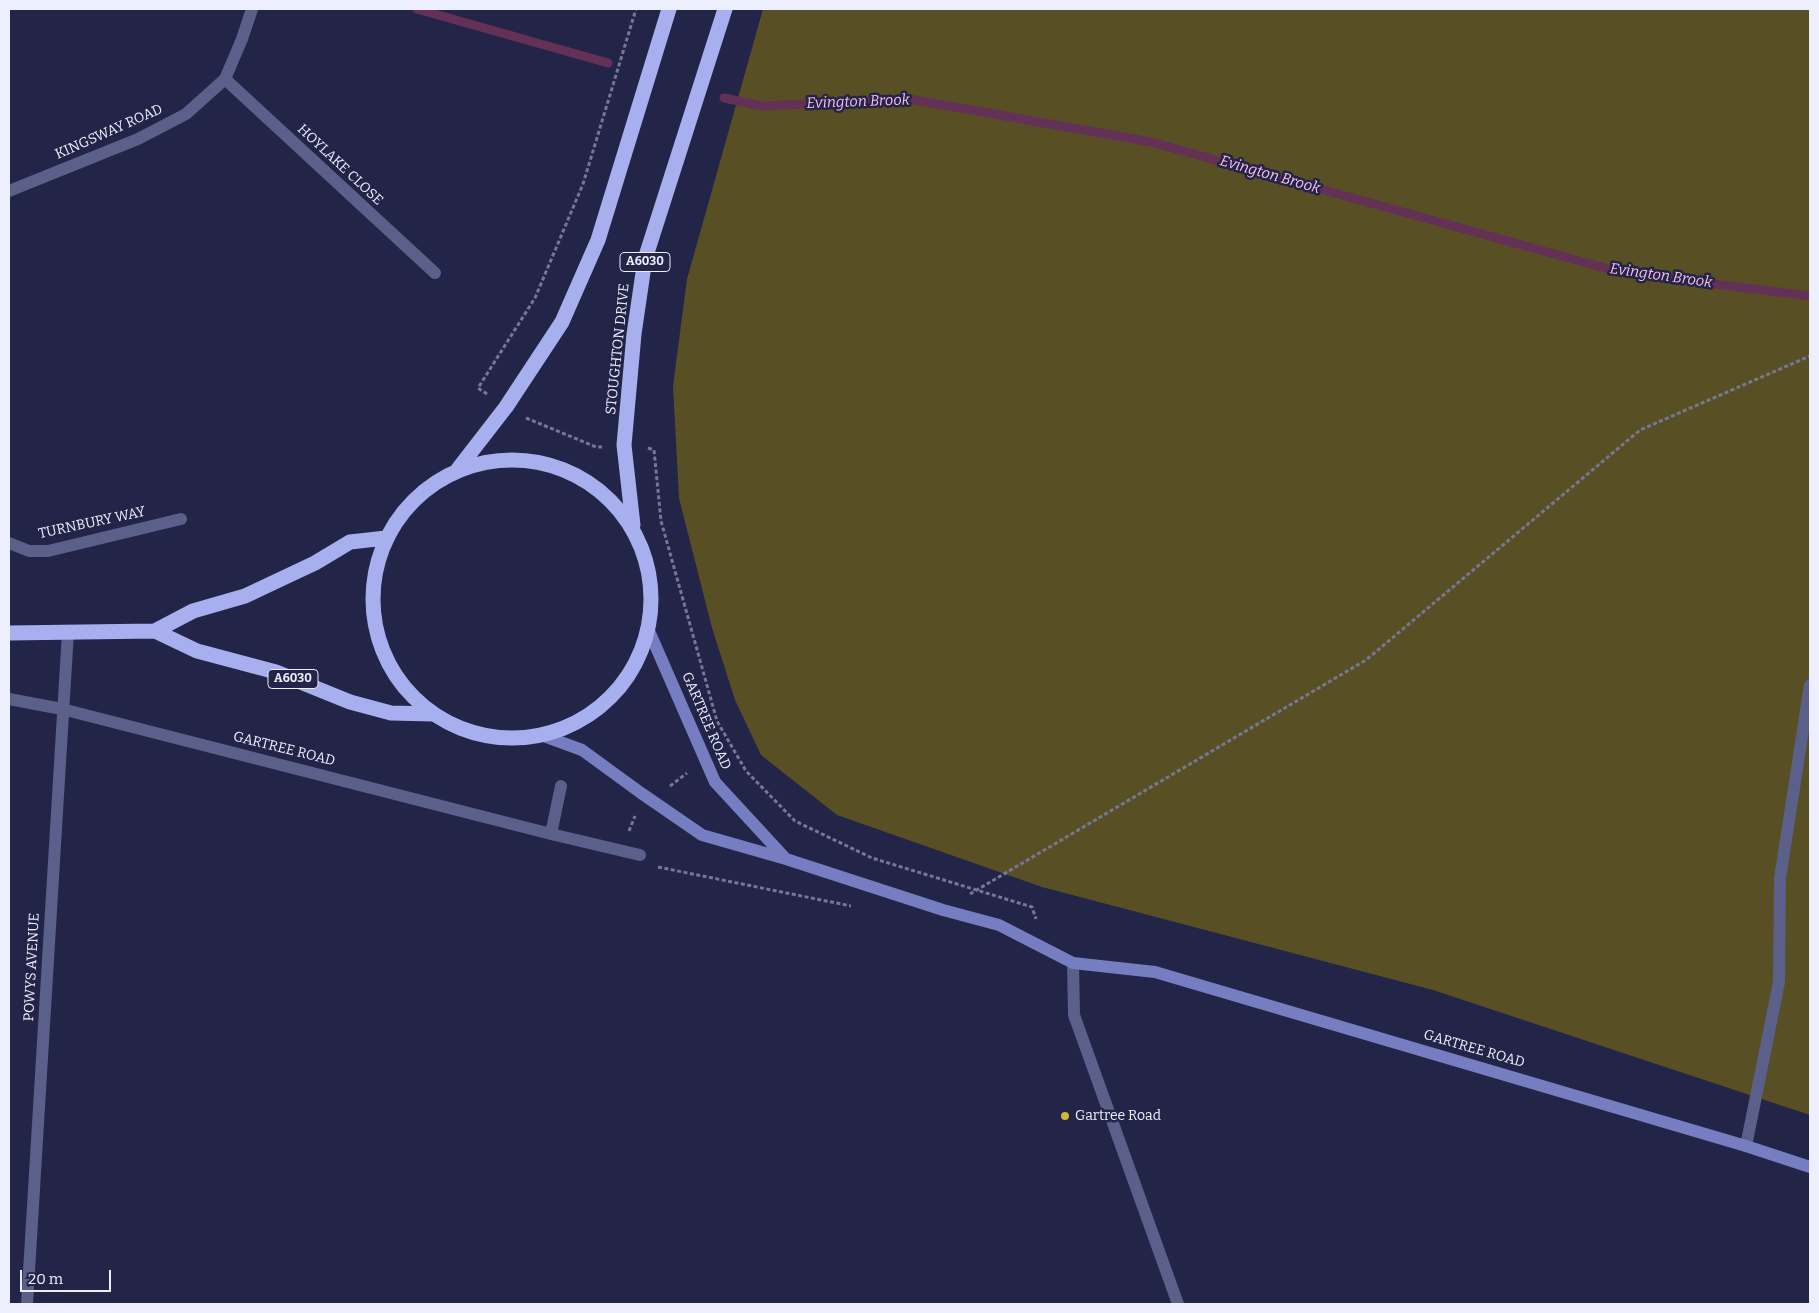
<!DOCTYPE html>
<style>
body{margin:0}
#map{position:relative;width:1819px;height:1313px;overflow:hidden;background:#222448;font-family:Bitter,serif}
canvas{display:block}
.frame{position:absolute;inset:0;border:10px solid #edeffe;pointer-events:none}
.scale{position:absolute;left:20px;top:1270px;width:91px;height:22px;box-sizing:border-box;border:2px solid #edeffe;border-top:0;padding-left:6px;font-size:15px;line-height:18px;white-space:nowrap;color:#edeffe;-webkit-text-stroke:4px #222448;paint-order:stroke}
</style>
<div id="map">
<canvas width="1819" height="1313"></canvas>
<div class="frame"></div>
<div class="scale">20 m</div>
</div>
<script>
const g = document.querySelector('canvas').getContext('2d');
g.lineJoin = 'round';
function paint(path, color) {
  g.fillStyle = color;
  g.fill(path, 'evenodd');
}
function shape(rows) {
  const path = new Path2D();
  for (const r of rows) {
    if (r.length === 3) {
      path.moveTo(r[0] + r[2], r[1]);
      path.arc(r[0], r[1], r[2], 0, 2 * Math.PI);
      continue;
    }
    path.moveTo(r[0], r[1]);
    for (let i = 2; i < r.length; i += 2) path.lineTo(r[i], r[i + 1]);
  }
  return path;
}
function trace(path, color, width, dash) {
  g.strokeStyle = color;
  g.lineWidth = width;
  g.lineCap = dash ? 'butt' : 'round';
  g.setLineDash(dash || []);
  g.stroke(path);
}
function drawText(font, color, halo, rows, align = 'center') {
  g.font = font + ' Bitter,serif';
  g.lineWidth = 5;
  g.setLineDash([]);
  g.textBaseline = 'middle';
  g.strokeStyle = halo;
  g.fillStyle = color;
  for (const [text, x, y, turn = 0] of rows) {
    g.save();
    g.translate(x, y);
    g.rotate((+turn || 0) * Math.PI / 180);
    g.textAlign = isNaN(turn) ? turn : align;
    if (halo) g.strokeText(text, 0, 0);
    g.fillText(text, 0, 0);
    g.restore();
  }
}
const green = shape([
 [763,9,1810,9,1810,1115,1433,990,1042,887,837,815,761,755,735,700,712,628,679,498,673,386,687,279]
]);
const stream = shape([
 [417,9,608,63],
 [724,98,762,106,910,99,1151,142,1619,272,1810,296]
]);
const path = shape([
 [487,394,478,388,535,298,583,184,636,9],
 [526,418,596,447,602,447],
 [648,448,654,450,661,521,717,721,746,771,795,821,872,858,1032,907,1036,919],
 [670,786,687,773],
 [629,831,635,816],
 [658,867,851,906],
 [970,894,1366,660,1640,430,1810,356]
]);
const lane = shape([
 [1746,1146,1779,982,1780,878,1810,685]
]);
const street = shape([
 [225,79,435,273],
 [9,191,138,139,186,114,225,79,242,39,252,9],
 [9,543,29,551,48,551,181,519],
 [9,699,62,709,551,834,640,855],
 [551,834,561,786],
 [1073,963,1074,1015,1178,1304],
 [27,1304,68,632]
]);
const secondary = shape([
 [649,631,715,782,786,859],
 [544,736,582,750,641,793,702,835,786,859,943,910,999,925,1073,963,1155,972,1746,1146,1810,1167]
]);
const highway = shape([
 [512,599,139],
 [458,469,506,407,562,322,598,240,669,9],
 [633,525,624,445,634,334,645,259,725,9],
 [155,631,193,611,245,596,315,563,350,542,386,538],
 [9,633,155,631,197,651,276,672,350,702,391,713,433,714]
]);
const markers = [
 [1065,1116,5,"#d0b837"]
];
const shields = [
 [645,262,50],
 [293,679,50]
];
const shieldNames = [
 ["A6030",645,262],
 ["A6030",293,679]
];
const streetNames = [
 ["KINGSWAY ROAD",109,132,-24],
 ["HOYLAKE CLOSE",340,165,43],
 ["STOUGHTON DRIVE",618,349,-84],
 ["TURNBURY WAY",92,523,-12],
 ["GARTREE ROAD",706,721,67],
 ["GARTREE ROAD",284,749,14],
 ["POWYS AVENUE",32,967,-87],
 ["GARTREE ROAD",1474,1049,16]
];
const poiNames = [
 ["Gartree Road",1075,1116]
];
const waterNames = [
 ["Evington Brook",858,102,-2],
 ["Evington Brook",1270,175,16],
 ["Evington Brook",1661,276,8]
];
paint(green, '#585024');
trace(stream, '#643156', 9);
trace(path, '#767893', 3, [4, 2.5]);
trace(lane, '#5a6089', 12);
trace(street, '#5a6089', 12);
trace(secondary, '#767ec1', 12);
trace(highway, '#a7afee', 15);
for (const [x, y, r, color] of markers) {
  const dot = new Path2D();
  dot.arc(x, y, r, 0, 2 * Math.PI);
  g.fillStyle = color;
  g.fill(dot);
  trace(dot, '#222448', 2);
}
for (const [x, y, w] of shields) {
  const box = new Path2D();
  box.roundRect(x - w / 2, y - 9.5, w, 19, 4);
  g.fillStyle = '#222448';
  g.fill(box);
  trace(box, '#edeffe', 1);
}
drawText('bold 12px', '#edeffe', null, shieldNames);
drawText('14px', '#edeffe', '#222448', streetNames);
drawText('14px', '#edeffe', '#222448', poiNames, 'left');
drawText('italic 15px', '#ffbdea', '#222448', waterNames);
</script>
